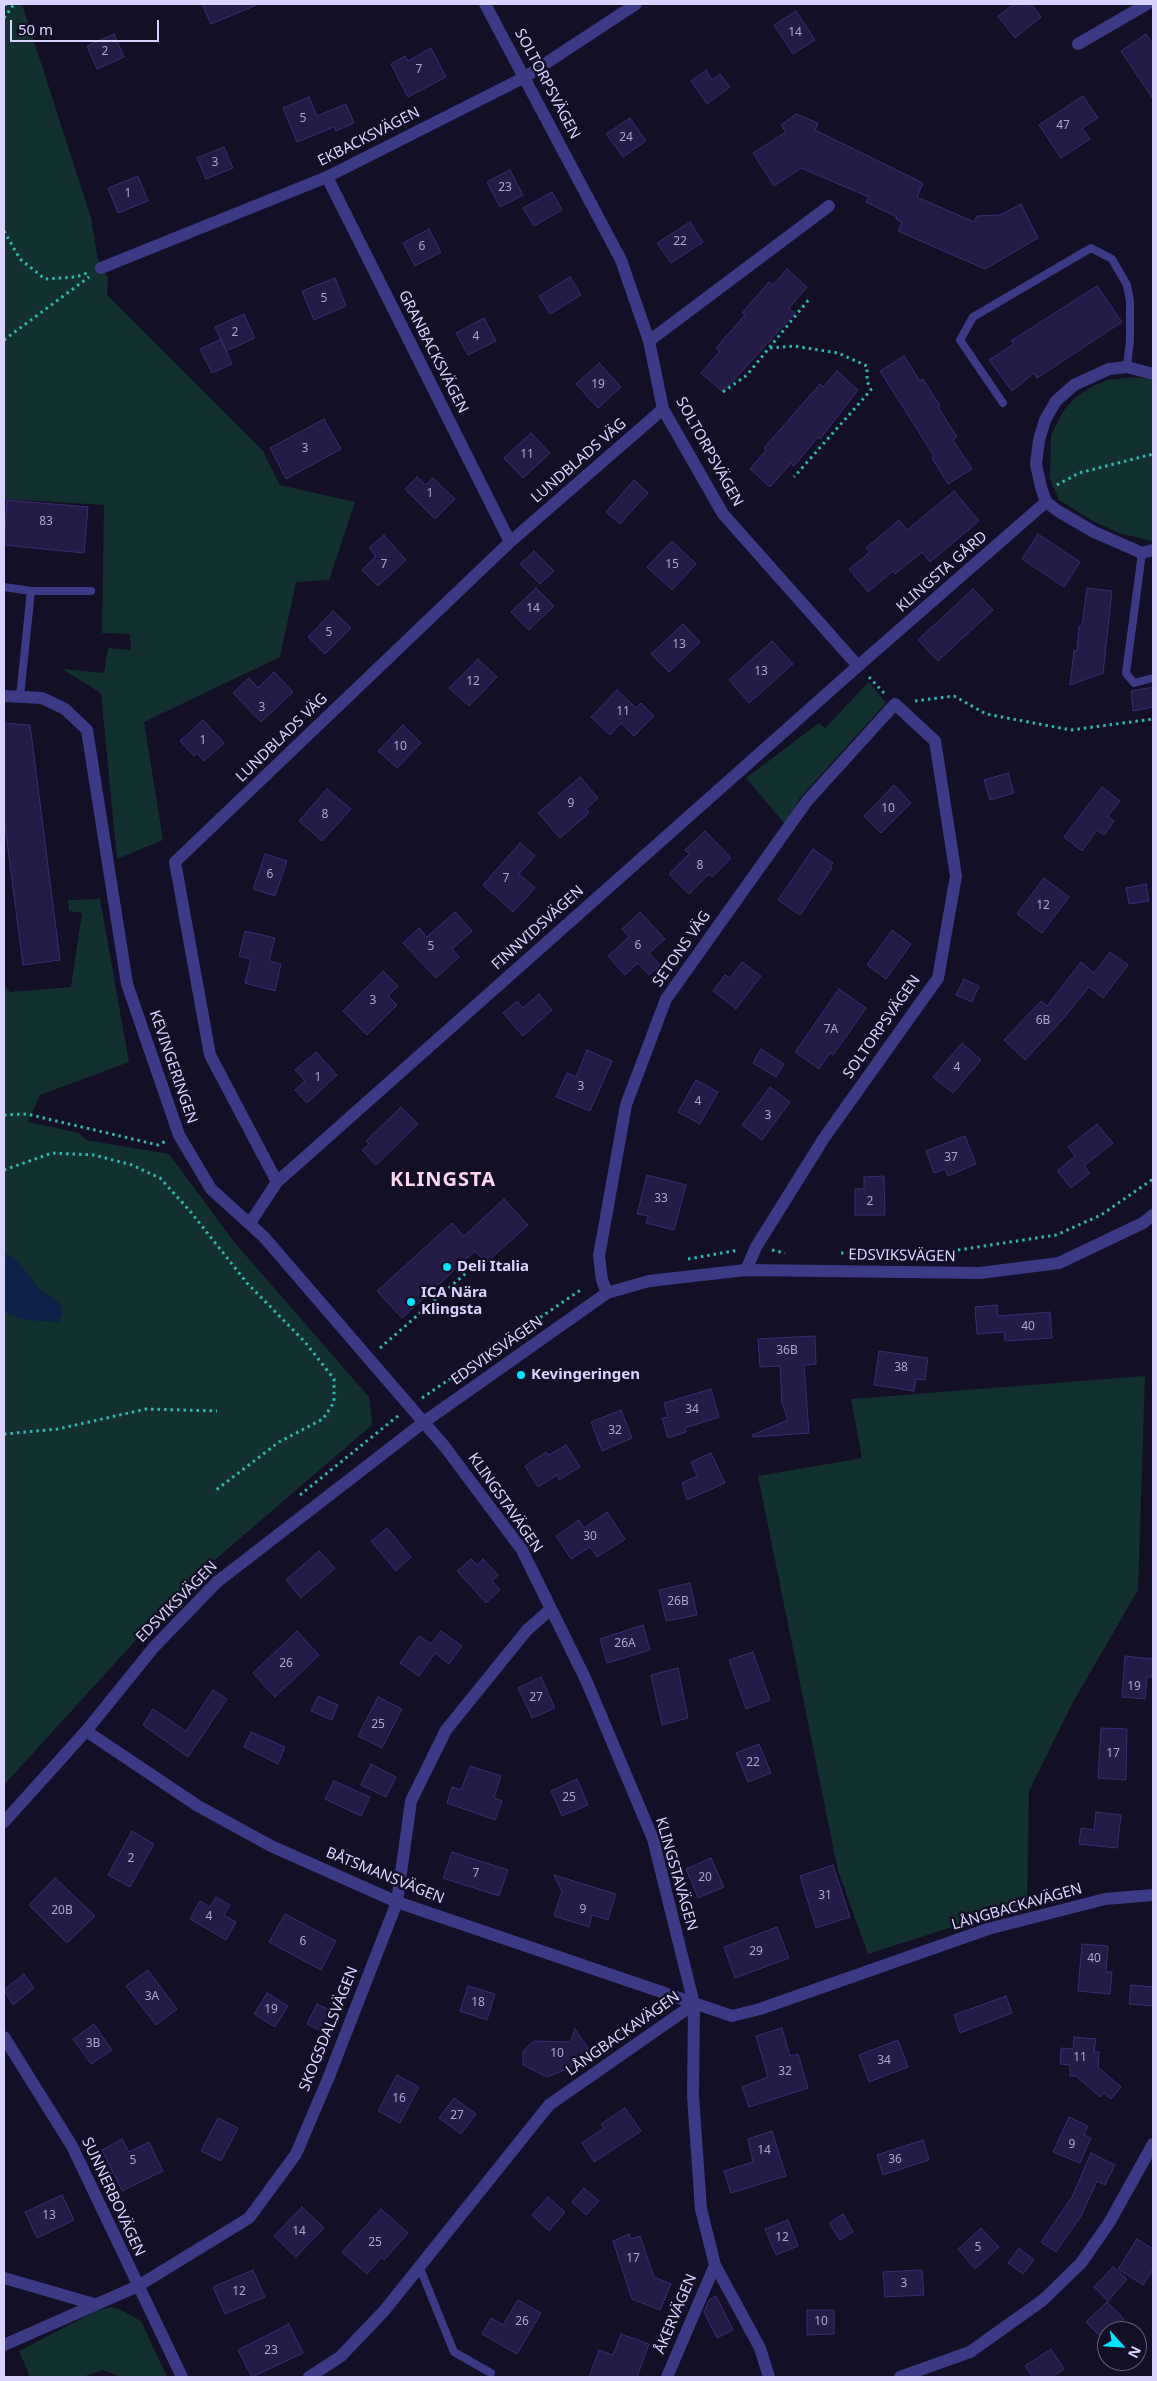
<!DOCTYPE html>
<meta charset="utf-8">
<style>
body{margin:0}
#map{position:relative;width:1157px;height:2381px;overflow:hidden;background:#130f26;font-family:"Noto Sans",sans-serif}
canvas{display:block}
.frame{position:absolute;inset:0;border:5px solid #d9d4ff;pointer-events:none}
.north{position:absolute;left:1097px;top:2321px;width:50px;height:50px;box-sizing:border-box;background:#130f26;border:1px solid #625e7d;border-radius:50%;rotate:116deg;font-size:14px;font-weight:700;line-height:20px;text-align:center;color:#d9d4ff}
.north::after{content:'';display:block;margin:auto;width:18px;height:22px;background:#00e5ff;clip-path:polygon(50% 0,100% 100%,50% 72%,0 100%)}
.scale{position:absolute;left:10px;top:20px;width:149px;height:22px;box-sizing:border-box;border:2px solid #d9d4ff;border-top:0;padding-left:6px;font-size:15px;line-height:18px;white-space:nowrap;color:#d9d4ff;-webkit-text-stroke:4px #130f26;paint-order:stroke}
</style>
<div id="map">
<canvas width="1157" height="2381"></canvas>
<div class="frame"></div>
<div class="north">N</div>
<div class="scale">50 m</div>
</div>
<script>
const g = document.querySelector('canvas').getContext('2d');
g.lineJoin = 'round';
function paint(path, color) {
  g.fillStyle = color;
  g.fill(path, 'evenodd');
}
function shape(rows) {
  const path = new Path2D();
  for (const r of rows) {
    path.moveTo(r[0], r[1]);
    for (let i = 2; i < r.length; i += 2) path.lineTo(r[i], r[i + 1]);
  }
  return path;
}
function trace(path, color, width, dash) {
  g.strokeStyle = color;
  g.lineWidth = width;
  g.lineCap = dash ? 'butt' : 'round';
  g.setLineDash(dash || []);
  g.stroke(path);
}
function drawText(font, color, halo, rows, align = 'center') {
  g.font = font + ' "Noto Sans",sans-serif';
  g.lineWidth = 5;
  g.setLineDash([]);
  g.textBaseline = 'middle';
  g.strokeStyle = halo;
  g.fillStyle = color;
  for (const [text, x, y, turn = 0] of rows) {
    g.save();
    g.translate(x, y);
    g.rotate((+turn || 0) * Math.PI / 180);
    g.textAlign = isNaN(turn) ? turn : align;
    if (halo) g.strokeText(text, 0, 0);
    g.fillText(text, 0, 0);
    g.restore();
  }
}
const green = shape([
 [4,4,22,4,91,218,98,260,108,278,107,295,263,451,280,485,355,502,329,580,296,582,280,657,144,722,163,840,117,859,101,693,62,669,104,673,108,648,131,650,130,634,102,633,104,505,4,499],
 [1136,377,1153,380,1153,539,1151,541,1119,533,1093,521,1059,500,1050,479,1051,435,1064,410,1076,397,1093,386,1107,380],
 [869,682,886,703,799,799,785,824,746,778,819,723,825,728],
 [100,899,129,1062,40,1095,28,1122,79,1133,86,1140,169,1154,235,1243,369,1397,372,1425,188,1583,4,1785,4,985,10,992,71,987,82,913,69,911,68,900],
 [1145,1376,1138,1590,1072,1704,1029,1791,1027,1903,868,1954,838,1871,758,1476,862,1458,851,1399],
 [110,2307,119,2309,141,2321,167,2377,121,2377,103,2370,82,2377,30,2377,19,2351,96,2311]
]);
const water = shape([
 [4,1252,19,1262,38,1288,59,1302,63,1313,59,1322,26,1320,4,1312]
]);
const building = shape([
 [202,4,259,4,211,24,202,4],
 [1014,4,1031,4,1041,17,1015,38,998,16,1014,4],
 [796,11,815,40,793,54,774,25,796,11],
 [114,34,124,57,97,69,87,46,114,34],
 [1146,34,1153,44,1153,99,1121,51,1146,34],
 [431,48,446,77,408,97,391,64,405,56,408,61,431,48],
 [706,70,712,80,720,74,730,87,707,104,691,81,706,70],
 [1083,96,1098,118,1082,128,1090,139,1061,158,1039,125,1083,96],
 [309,97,317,116,346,104,354,123,336,131,334,127,297,142,283,108,309,97],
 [796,114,818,123,815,130,923,183,917,197,974,222,977,216,1000,215,1021,204,1038,238,985,269,898,231,902,222,896,219,897,217,866,202,869,197,801,168,774,186,753,153,786,132,781,125,796,114],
 [630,118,646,141,623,157,606,134,630,118],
 [224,147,233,168,206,179,197,158,224,147],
 [510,170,523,195,500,207,487,182,510,170],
 [138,176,148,201,118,213,108,188,138,176],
 [552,192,562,210,534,226,523,208,552,192],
 [690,222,703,242,671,263,657,243,690,222],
 [429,229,441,252,415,266,403,243,429,229],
 [787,269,807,287,789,308,795,313,723,392,701,373,720,351,716,348,745,315,742,313,769,282,773,285,787,269],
 [570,277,581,295,550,314,539,296,570,277],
 [335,278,346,306,314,320,302,291,335,278],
 [1097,286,1122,322,1037,378,1034,373,1012,391,989,360,1014,344,1011,341,1097,286],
 [244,314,255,338,226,351,215,327,244,314],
 [484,318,496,341,468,355,456,333,484,318],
 [221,339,232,364,212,373,200,349,221,339],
 [904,356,920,381,923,379,940,406,938,407,957,437,953,440,972,469,948,484,932,458,934,456,880,371,904,356],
 [599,363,621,387,598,408,576,384,599,363],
 [837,371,858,390,820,439,818,437,794,466,791,463,770,487,750,469,766,450,764,448,820,384,823,387,837,371],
 [324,419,341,449,286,479,270,448,324,419],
 [531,433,550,453,523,478,504,458,531,433],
 [417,477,426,485,433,478,455,499,435,519,405,489,417,477],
 [634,480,648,493,620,524,606,512,634,480],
 [954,491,979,521,930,562,922,552,895,574,893,571,868,592,849,569,870,552,866,548,899,520,907,530,954,491],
 [7,500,88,507,84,553,4,545,7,500],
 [1038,534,1080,562,1064,587,1022,559,1038,534],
 [384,535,406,560,378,586,362,570,376,556,369,548,384,535],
 [672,541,696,564,672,590,647,567,672,541],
 [534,551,554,571,540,584,520,564,534,551],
 [536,588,554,606,529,630,511,612,536,588],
 [1087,588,1112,591,1103,673,1070,685,1074,650,1077,651,1079,626,1082,626,1087,588],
 [973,589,993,610,938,661,918,640,973,589],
 [333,611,351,628,325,654,308,637,333,611],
 [683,624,700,642,669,672,651,654,683,624],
 [772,641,793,664,749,703,729,680,772,641],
 [478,659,497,677,469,706,449,688,478,659],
 [274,672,293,692,261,722,233,693,249,678,258,688,274,672],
 [1153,687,1153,707,1133,711,1131,691,1153,687],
 [617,690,636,708,641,703,654,716,634,736,621,723,610,735,591,717,617,690],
 [203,720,224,743,204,761,197,753,194,756,180,741,203,720],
 [4,723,30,725,60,960,23,965,4,818,4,723],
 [403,725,421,743,397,768,378,751,403,725],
 [1008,773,1014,793,990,800,984,780,1008,773],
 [580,777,598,798,586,809,589,813,560,838,538,813,580,777],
 [894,785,911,803,881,833,864,816,894,785],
 [1102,787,1120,801,1108,816,1114,821,1104,835,1097,830,1082,851,1064,837,1102,787],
 [327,789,351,809,322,841,299,821,327,789],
 [705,831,731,858,712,877,709,874,689,894,669,874,689,854,685,850,705,831],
 [520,843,535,856,519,874,535,888,513,912,483,885,520,843],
 [813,849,833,863,830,866,832,868,800,915,778,900,813,849],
 [265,854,287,861,275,896,253,889,265,854],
 [1044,878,1069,897,1042,933,1017,914,1044,878],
 [1146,884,1149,901,1129,904,1126,888,1146,884],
 [455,912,472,931,452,949,459,957,436,978,403,943,419,928,427,937,455,912],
 [640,912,665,939,649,953,660,965,649,975,638,963,625,975,608,956,629,937,622,929,640,912],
 [892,930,911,944,886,979,867,965,892,930],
 [245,931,275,938,269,961,281,964,275,991,245,983,251,959,239,956,245,931],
 [1110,952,1128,965,1103,998,1089,987,1062,1020,1025,1060,1004,1040,1041,1001,1047,1006,1081,962,1094,973,1110,952],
 [742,962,761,976,736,1009,713,991,725,975,730,978,742,962],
 [383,971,398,986,388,996,397,1005,367,1035,343,1011,383,971],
 [964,979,979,986,972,1002,956,995,964,979],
 [839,989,866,1008,833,1055,830,1053,819,1069,795,1052,839,989],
 [539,994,552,1010,523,1036,503,1013,517,1001,523,1008,539,994],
 [962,1043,981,1060,953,1093,933,1077,962,1043],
 [761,1049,784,1064,776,1077,753,1063,761,1049],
 [587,1050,612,1061,590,1111,556,1097,567,1073,576,1077,587,1050],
 [316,1052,337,1075,307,1103,295,1090,305,1081,295,1070,316,1052],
 [696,1080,718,1092,700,1124,678,1112,696,1080],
 [770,1087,790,1102,762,1140,742,1125,770,1087],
 [401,1107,418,1124,376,1165,362,1150,369,1144,366,1141,401,1107],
 [1097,1124,1113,1143,1084,1166,1090,1173,1071,1188,1057,1171,1075,1156,1068,1147,1097,1124],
 [965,1136,976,1164,948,1176,945,1169,934,1173,926,1151,965,1136],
 [647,1175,686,1185,674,1230,646,1223,648,1216,637,1214,647,1175],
 [884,1176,885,1215,855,1215,855,1189,864,1189,864,1177,884,1176],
 [504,1199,528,1225,486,1263,475,1251,402,1318,377,1291,452,1223,464,1236,504,1199],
 [997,1305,998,1316,1050,1312,1052,1338,1005,1341,1004,1332,977,1334,975,1307,997,1305],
 [815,1336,816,1364,804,1365,809,1433,753,1437,752,1435,788,1420,782,1403,780,1366,760,1367,758,1339,815,1336],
 [879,1351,928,1358,925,1380,916,1379,914,1391,874,1385,879,1351],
 [711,1389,719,1417,685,1428,686,1432,668,1438,662,1418,668,1417,664,1403,711,1389],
 [621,1410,632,1438,602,1451,591,1422,621,1410],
 [566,1445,580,1467,559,1480,557,1475,538,1487,525,1466,546,1452,549,1455,566,1445],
 [711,1453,725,1483,687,1500,682,1483,697,1476,691,1462,711,1453],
 [607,1512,625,1539,597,1557,590,1547,571,1559,556,1536,579,1520,584,1528,607,1512],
 [387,1528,411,1557,396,1571,371,1541,387,1528],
 [319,1551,335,1568,301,1598,286,1580,319,1551],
 [471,1559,477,1565,483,1559,498,1575,492,1581,500,1590,486,1603,457,1571,471,1559],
 [690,1583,697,1615,666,1621,659,1590,690,1583],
 [643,1625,650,1650,607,1663,600,1639,643,1625],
 [297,1631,319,1655,275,1697,253,1673,297,1631],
 [441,1631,462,1646,449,1664,435,1653,419,1676,400,1663,419,1636,431,1644,441,1631],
 [753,1652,770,1700,746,1709,729,1660,753,1652],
 [1125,1656,1153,1659,1152,1677,1147,1677,1145,1699,1122,1697,1125,1656],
 [678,1668,688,1718,662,1725,651,1675,678,1668],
 [541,1677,555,1708,532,1718,518,1688,541,1677],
 [213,1690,227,1699,188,1757,143,1725,153,1709,186,1731,213,1690],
 [318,1696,338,1705,332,1720,311,1711,318,1696],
 [378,1697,402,1709,382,1748,358,1736,378,1697],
 [1101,1728,1127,1729,1126,1780,1098,1778,1101,1728],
 [251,1732,285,1747,278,1764,244,1747,251,1732],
 [759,1744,771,1773,748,1782,736,1753,759,1744],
 [371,1764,396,1777,386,1797,361,1785,371,1764],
 [470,1766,501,1776,494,1798,502,1801,495,1820,447,1803,452,1787,461,1790,470,1766],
 [577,1779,588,1805,562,1816,551,1791,577,1779],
 [334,1781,370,1797,361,1816,325,1799,334,1781],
 [1096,1812,1121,1815,1117,1848,1079,1844,1081,1828,1094,1830,1096,1812],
 [132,1831,154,1844,130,1887,108,1875,132,1831],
 [452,1852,508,1870,499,1896,443,1878,452,1852],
 [711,1858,724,1887,698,1898,686,1869,711,1858],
 [833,1865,850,1917,816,1928,800,1876,833,1865],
 [554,1875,616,1894,608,1920,592,1915,589,1927,554,1916,562,1891,554,1875],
 [55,1878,95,1916,67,1943,29,1905,55,1878],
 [216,1897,230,1905,224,1915,236,1922,226,1940,190,1919,200,1901,210,1907,216,1897],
 [285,1914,336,1941,321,1970,269,1942,285,1914],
 [777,1927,789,1958,735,1978,724,1947,777,1927],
 [1082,1944,1108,1946,1106,1972,1112,1972,1110,1994,1078,1991,1082,1944],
 [148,1970,177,2009,156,2025,126,1986,148,1970],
 [24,1974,34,1988,13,2005,4,1990,24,1974],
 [1131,1985,1153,1987,1153,2006,1129,2004,1131,1985],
 [468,1986,495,1994,487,2020,460,2011,468,1986],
 [267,1993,288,2006,275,2027,254,2014,267,1993],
 [1006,1996,1012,2013,960,2033,954,2015,1006,1996],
 [317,2004,332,2011,323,2032,307,2024,317,2004],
 [94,2024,112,2050,91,2064,73,2039,94,2024],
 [782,2028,790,2056,798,2054,808,2088,749,2107,742,2087,768,2077,756,2036,782,2028],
 [575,2029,595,2058,547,2077,523,2065,523,2051,534,2041,570,2042,575,2029],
 [1074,2037,1096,2039,1094,2052,1099,2052,1098,2067,1121,2087,1111,2099,1104,2093,1100,2097,1076,2076,1070,2076,1070,2065,1060,2064,1061,2048,1073,2049,1074,2037],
 [898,2040,908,2067,869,2082,859,2055,898,2040],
 [397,2075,419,2087,400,2123,378,2111,397,2075],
 [454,2098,476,2114,461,2134,439,2118,454,2098],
 [625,2108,641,2131,594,2162,582,2143,604,2128,601,2124,625,2108],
 [1069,2117,1088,2126,1084,2135,1091,2138,1080,2163,1053,2152,1069,2117],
 [218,2118,238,2128,221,2161,201,2151,218,2118],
 [772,2131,786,2176,731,2193,724,2171,753,2162,748,2139,772,2131],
 [122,2139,129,2152,149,2142,163,2171,122,2191,102,2150,122,2139],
 [923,2140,929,2160,883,2175,877,2155,923,2140],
 [1091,2153,1115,2165,1105,2185,1097,2181,1081,2216,1056,2252,1041,2242,1072,2197,1091,2153],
 [584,2188,599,2201,586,2215,572,2202,584,2188],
 [62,2195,74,2220,37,2238,25,2212,62,2195],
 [548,2197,565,2212,549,2231,532,2215,548,2197],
 [302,2207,324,2228,296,2257,274,2236,302,2207],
 [381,2209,408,2233,384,2260,382,2257,367,2274,342,2252,381,2209],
 [843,2214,853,2232,840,2240,829,2223,843,2214],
 [788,2220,798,2246,776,2255,765,2229,788,2220],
 [981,2228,999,2247,975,2269,958,2249,981,2228],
 [629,2234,631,2239,640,2236,654,2277,671,2284,660,2310,632,2299,613,2241,629,2234],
 [1137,2239,1153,2249,1153,2269,1143,2285,1118,2269,1137,2239],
 [1019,2248,1034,2260,1023,2274,1008,2263,1019,2248],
 [1113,2267,1127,2279,1108,2301,1094,2287,1113,2267],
 [253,2270,265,2297,225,2314,213,2287,253,2270],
 [922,2270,924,2295,885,2297,883,2272,922,2270],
 [716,2296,733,2330,717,2338,704,2312,709,2300,716,2296],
 [518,2300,541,2313,517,2354,482,2334,491,2318,503,2325,518,2300],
 [1107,2302,1124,2319,1111,2331,1107,2331,1107,2335,1103,2339,1086,2322,1107,2302],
 [807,2310,834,2310,834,2334,807,2335,807,2310],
 [289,2324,303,2353,252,2377,238,2350,289,2324],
 [621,2334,649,2344,637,2377,589,2377,599,2350,613,2355,621,2334],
 [1051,2349,1064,2369,1052,2377,1033,2377,1025,2366,1051,2349]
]);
const path = shape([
 [4,5,7,4],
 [4,18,14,4],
 [4,231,20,259,45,279,76,277,87,273],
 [4,340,89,277],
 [770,348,794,346,838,353,867,366,867,381,871,390,794,477],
 [723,392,747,375,810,298],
 [1057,485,1079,473,1153,454],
 [869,677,884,693],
 [915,701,954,696,986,714,1071,730,1153,719],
 [4,1115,27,1114,158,1145,166,1141],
 [4,1170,52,1153,94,1155,132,1165,160,1178,190,1211,247,1283,305,1342,334,1379,334,1402,323,1419,279,1442,216,1490],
 [772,1250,785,1253],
 [841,1253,958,1250,1056,1235,1101,1215,1153,1179],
 [688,1259,739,1250],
 [380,1348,473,1267],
 [422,1398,582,1289],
 [4,1434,58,1429,146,1409,217,1411],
 [300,1495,399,1415]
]);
const service = shape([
 [1003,403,960,340,973,317,1091,248,1112,259,1127,285,1130,301,1130,340,1127,367],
 [1142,553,1126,673,1134,683,1153,678],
 [4,587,31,591,20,696],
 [31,591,91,591],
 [419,2266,454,2352,491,2373]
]);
const minor = shape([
 [485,4,621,260,649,341,663,409,723,514,858,666],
 [1078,44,1147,4],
 [327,177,510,542],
 [101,268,327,177,525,77,636,4],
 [649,341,829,206],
 [1153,374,1127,367,1109,369,1074,385,1056,401,1045,420,1039,440,1036,464,1041,487,1046,502,1058,511,1094,532,1142,553,1153,550],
 [4,696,42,698,65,709,87,730,127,984,179,1135,211,1189,264,1237,445,1447,522,1550,586,1680,653,1839,694,2004,693,2096,701,2209,715,2265,760,2348,769,2377],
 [277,1182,210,1055,175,862,510,542,663,409],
 [250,1223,277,1182,858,666,1046,502],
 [607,1293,602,1280,599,1256,626,1105,666,999,807,801,895,704,935,741,956,876,938,978,824,1138,756,1247,746,1270],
 [86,1731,198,1806,271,1846,397,1902,732,2016,760,2009,988,1929,1105,1899,1153,1895],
 [4,2037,72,2146,182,2377],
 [4,2278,94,2304],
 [4,2345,138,2286,249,2218,296,2154,328,2079,397,1902,411,1801,446,1730,527,1630,551,1609],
 [309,2377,340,2357,384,2311,549,2105,694,2004],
 [667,2377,715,2265],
 [900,2377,970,2352,1043,2300,1081,2263,1109,2223,1153,2144]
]);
const tertiary = shape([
 [4,1822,86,1731,154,1647,217,1582,424,1422,607,1293,649,1281,746,1270,980,1273,1059,1263,1143,1223,1153,1215]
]);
const markers = [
 [447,1267,5,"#00e5ff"],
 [411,1302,5,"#00e5ff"],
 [521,1375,5,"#00e5ff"]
];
const numberNames = [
 ["14",795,33],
 ["2",105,52],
 ["7",419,70],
 ["5",303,119],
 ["47",1063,126],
 ["24",626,138],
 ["3",215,163],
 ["23",505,188],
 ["1",128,194],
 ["22",680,242],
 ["6",422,247],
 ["5",324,299],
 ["2",235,333],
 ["4",476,337],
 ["19",598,385],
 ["3",305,449],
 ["11",527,455],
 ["1",430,494],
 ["83",46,522],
 ["7",384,565],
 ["15",672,565],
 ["14",533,609],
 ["5",329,633],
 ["13",679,645],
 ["13",761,672],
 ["12",473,682],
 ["3",262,708],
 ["11",623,712],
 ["1",203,741],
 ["10",400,747],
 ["9",571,804],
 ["10",888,809],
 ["8",325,815],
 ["8",700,866],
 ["6",270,875],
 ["7",506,879],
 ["12",1043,906],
 ["6",638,946],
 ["5",431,947],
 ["3",373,1001],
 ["6B",1043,1021],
 ["7A",831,1030],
 ["4",957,1068],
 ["1",318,1078],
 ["3",581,1087],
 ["4",698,1102],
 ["3",768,1116],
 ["37",951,1158],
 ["33",661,1199],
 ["2",870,1202],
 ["40",1028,1327],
 ["36B",787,1351],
 ["38",901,1368],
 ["34",692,1410],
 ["32",615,1431],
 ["30",590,1537],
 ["26B",678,1602],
 ["26A",625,1644],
 ["26",286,1664],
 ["19",1134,1687],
 ["27",536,1698],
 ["25",378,1725],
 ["17",1113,1754],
 ["22",753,1763],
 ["25",569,1798],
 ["2",131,1859],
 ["7",476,1874],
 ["20",705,1878],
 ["31",825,1896],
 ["9",583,1910],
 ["20B",62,1911],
 ["4",209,1917],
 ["6",303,1942],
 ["29",756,1952],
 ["40",1094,1959],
 ["3A",152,1997],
 ["18",478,2003],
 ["19",271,2010],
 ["3B",93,2044],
 ["10",557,2054],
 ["11",1080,2058],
 ["34",884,2061],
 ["32",785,2072],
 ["16",399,2099],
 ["27",457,2116],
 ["9",1072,2145],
 ["14",764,2151],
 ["36",895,2160],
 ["5",133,2161],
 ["13",49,2216],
 ["14",299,2232],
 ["12",782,2238],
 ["25",375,2243],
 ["5",978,2248],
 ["17",633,2259],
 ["3",904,2284],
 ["12",239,2292],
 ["26",522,2322],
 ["10",821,2322],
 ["23",271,2351]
];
const streetNames = [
 ["SOLTORPSVÄGEN",547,84,62],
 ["EKBACKSVÄGEN",369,137,-27],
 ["GRANBACKSVÄGEN",433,352,63],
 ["SOLTORPSVÄGEN",709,452,61],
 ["LUNDBLADS VÄG",579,461,-41],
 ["KLINGSTA GÅRD",942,572,-41],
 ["LUNDBLADS VÄG",282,738,-44],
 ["FINNVIDSVÄGEN",538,928,-42],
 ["SETONS VÄG",682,949,-55],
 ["SOLTORPSVÄGEN",882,1027,-55],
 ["KEVINGERINGEN",173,1067,71],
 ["EDSVIKSVÄGEN",902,1256,1],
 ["EDSVIKSVÄGEN",497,1351,-35],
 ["KLINGSTAVÄGEN",505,1503,55],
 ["EDSVIKSVÄGEN",177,1602,-45],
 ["KLINGSTAVÄGEN",676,1874,74],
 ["BÅTSMANSVÄGEN",385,1876,22],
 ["LÅNGBACKAVÄGEN",1017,1907,-16],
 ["SKOGSDALSVÄGEN",329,2029,-68],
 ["LÅNGBACKAVÄGEN",623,2034,-35],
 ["SUNNERBOVÄGEN",113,2197,65],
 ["ÅKERVÄGEN",676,2314,-67]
];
const poiNames = [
 ["Deli Italia",457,1267],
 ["ICA Nära",421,1293],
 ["Klingsta",421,1310],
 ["Kevingeringen",531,1375]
];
const districtNames = [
 ["KLINGSTA",443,1180]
];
paint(green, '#12302f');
paint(water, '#0c2248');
paint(building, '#241b47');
trace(building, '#3b2d73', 1);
trace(path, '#2fb8b0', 3, [2.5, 4]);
trace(service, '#3d3a85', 8);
trace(minor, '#3d3a85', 12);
trace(tertiary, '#3d3a85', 12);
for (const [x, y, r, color] of markers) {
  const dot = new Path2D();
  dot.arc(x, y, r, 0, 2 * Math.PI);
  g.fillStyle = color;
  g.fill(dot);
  trace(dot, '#130f26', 2);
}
drawText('12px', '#aca6d1', null, numberNames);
drawText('15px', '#d9d4ff', '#130f26', streetNames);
drawText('bold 15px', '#d9d4ff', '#130f26', poiNames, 'left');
g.letterSpacing = '1px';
drawText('bold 20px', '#ffd6f0', '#130f26', districtNames);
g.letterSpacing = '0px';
</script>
